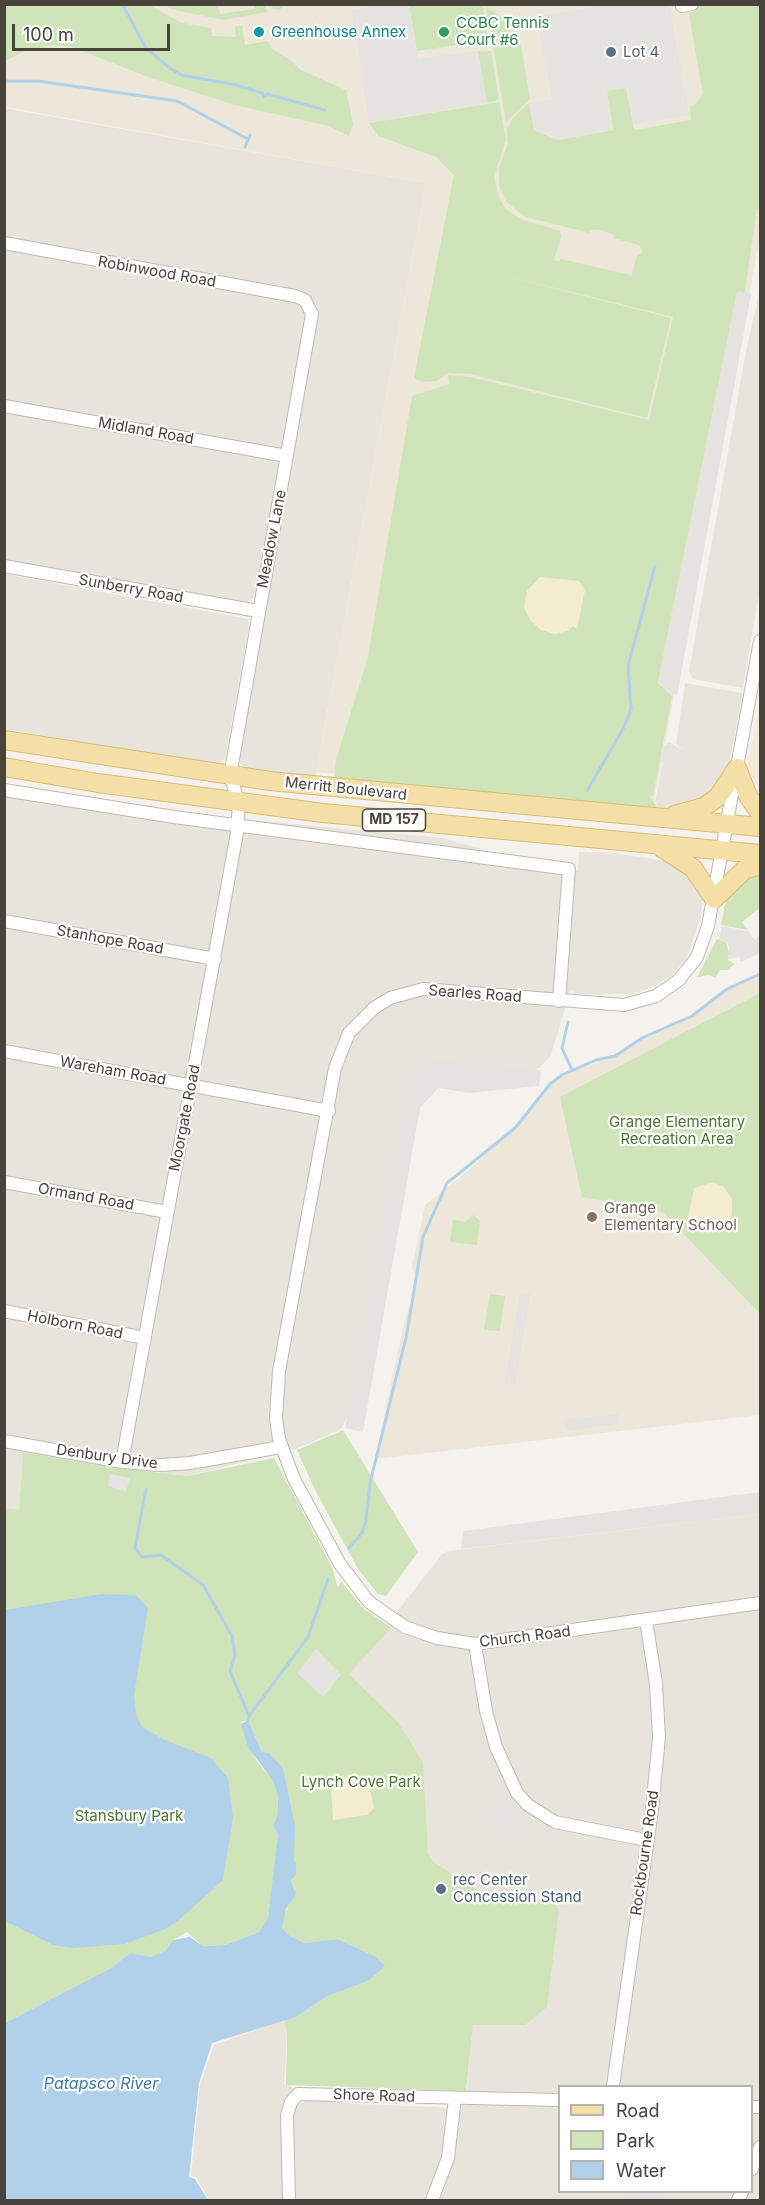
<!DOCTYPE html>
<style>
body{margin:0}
#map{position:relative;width:765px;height:2205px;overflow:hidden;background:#f5f2ed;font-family:Inter,sans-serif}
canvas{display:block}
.frame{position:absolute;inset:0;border:6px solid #48433b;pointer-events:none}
.legend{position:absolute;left:558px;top:2085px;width:195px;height:108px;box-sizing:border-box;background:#fff;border:2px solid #b6b4b1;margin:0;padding:8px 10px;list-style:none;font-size:18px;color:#48433b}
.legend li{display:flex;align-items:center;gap:12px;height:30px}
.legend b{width:30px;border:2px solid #b6b4b1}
.scale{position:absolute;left:12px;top:24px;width:158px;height:27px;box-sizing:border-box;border:3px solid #48433b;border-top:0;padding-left:8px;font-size:18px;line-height:21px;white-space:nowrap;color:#48433b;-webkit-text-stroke:4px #fff;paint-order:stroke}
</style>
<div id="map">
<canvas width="765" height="2205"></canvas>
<div class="frame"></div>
<ul class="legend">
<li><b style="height:8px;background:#f4e0a6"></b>Road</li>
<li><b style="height:16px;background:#d0e4ba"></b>Park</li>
<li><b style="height:16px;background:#b1d1ea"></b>Water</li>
</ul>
<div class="scale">100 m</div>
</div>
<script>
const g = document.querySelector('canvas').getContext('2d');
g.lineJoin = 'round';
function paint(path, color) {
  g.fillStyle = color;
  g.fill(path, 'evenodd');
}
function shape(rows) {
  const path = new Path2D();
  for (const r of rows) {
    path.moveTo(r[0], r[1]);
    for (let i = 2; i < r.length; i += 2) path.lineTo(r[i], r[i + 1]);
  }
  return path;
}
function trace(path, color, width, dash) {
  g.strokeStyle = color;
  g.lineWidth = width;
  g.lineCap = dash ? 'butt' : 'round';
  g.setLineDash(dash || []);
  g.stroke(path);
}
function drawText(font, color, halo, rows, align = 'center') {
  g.font = font + ' Inter,sans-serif';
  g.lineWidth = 4.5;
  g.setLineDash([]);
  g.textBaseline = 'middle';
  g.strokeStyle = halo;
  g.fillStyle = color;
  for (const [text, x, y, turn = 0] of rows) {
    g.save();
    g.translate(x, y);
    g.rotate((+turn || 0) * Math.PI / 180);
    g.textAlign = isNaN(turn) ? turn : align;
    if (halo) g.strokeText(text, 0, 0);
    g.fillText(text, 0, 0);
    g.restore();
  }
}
const residential = shape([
 [4,108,426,183,315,777,249,769,240,764,240,757,315,317,310,297,5,239],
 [4,250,293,302,300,306,305,314,305,324,283,450,5,402],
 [760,288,760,587,743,688,693,679,689,671,746,351],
 [4,410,267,458,278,463,280,467,257,596,246,602,5,559],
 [4,574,248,619,249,627,225,759,217,765,5,729],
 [685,683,743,693,726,779,720,791,684,810,659,808,655,802,663,761,683,750,676,744],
 [5,788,208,816,444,838,544,868,578,871,579,852,605,852,675,862,690,874,703,892,701,917,686,959,672,975,651,988,632,994,575,994,571,990,550,1057,539,1068,531,1072,427,1067,365,1383,341,1429,296,1449,187,1476,108,1467,23,1452,19,1511,5,1508],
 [760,1514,760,2200,294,2200,294,2103,303,2103,306,2099,359,2104,457,2108,457,2105,465,2105,473,2025,525,2025,552,1901,479,1891,434,1862,428,1853,398,1722,349,1674,442,1554,448,1551],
 [560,2086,752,2086,752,2192,560,2192],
 [284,2020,287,2036,284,2084,294,2088,288,2200,209,2200,196,2177,191,2176,200,2085,214,2045]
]);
const commercial = shape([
 [760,703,760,791,747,770]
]);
const education = shape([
 [4,5,760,5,760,237,654,802,580,794,533,794,316,772,426,183,5,107],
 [760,975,760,1415,375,1459,405,1318,416,1290,417,1281,412,1267,425,1205,470,1169,505,1136,560,1074,613,1058,638,1042,682,1022,729,988]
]);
const green = shape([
 [5,4,149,5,182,23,211,28,212,36,236,37,235,27,242,25,245,45,268,41,272,49,290,60,301,70,346,90,353,124,349,136,328,126,235,105,148,77,72,47,51,45,25,51,5,61],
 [165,5,217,5,220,14,255,9,255,5,286,5,279,10,272,9,272,6,265,6,267,12,223,20,171,9],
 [409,5,483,5,488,38,476,41,475,38,475,42,417,51],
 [694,5,760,5,760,208,757,209,742,310,658,683,672,696,653,796,650,797,658,808,334,780,336,760,368,657,412,396,449,384,448,375,470,377,649,420,673,317,494,273,671,318,647,418,470,374,448,373,437,381,423,382,414,378,454,175,436,157,378,136,369,123,499,102,506,140,494,177,499,198,507,210,523,220,560,231,561,237,554,260,559,261,561,259,631,275,630,280,637,256,643,252,639,245,613,238,613,235,602,230,591,230,590,233,526,217,506,202,499,185,499,168,508,143,507,129,513,118,529,103,534,130,558,140,613,130,607,91,626,88,634,130,691,120,690,107,695,104,703,94,689,14,695,10],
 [486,7,509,21,512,39,492,42],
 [513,42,514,45,521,44,530,99,506,122,493,45],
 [478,51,491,51,499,100,487,103],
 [760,870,760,908,742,922,748,930,721,925,728,890],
 [717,939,726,942,729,953,728,960,735,964,727,970,720,970,715,978,709,975,697,977],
 [760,993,760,1314,664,1213,582,1197,560,1097],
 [474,1215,480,1221,477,1245,450,1242,453,1220,465,1222],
 [490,1294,505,1296,500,1331,484,1330],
 [343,1430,418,1552,386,1596,378,1594,358,1569,315,1490,297,1450],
 [23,1452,108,1467,187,1476,274,1458,332,1567,338,1588,341,1581,362,1607,391,1628,349,1674,398,1722,423,1762,428,1853,434,1862,479,1891,552,1901,559,1911,547,2007,525,2025,473,2025,466,2091,286,2085,287,2036,284,2020,296,2017,328,1996,368,1981,337,1939,305,1943,290,1936,282,1928,282,1922,295,1889,291,1880,295,1826,248,1720,241,1722,256,1760,273,1781,278,1796,277,1817,273,1825,278,1835,274,1878,268,1918,259,1932,225,1945,203,1946,187,1932,173,1940,165,1951,151,1958,130,1953,111,1968,5,2023,4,1508,19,1510]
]);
const sand = shape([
 [540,577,579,581,585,590,577,629,573,626,568,631,555,634,541,630,531,621,524,608,527,591],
 [713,1182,724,1187,732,1199,732,1214,725,1228,696,1224,686,1226,694,1188],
 [351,1775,364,1780,370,1789,374,1808,367,1815,333,1820,331,1783]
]);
const parking = shape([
 [387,4,408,5,418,59,477,51,487,103,369,122,352,10],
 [606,4,669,5,689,115,634,124,627,87,606,91,612,129,558,139,535,129,530,103,552,100,537,17],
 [737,291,751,294,677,696,658,681],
 [669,742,683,750,679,770,668,768,661,760,663,747],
 [722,926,748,931,755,940,760,935,760,953,741,962,739,957,728,959,729,947,727,942,719,940],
 [441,1060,541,1070,539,1086,469,1093,438,1088,420,1108,363,1432,345,1428,408,1077,419,1064],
 [520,1293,530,1294,515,1385,505,1383],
 [618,1414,619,1424,565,1431,564,1420],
 [110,1474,130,1478,126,1492,108,1486],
 [752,1493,760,1493,760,1514,461,1549,463,1531],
 [316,1649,341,1675,323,1697,297,1673],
 [502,1799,513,1805,524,1823,511,1835,489,1813],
 [629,2192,662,2192,658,2200,625,2200]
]);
const water = shape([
 [102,1594,136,1595,148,1608,134,1696,136,1714,142,1727,165,1740,211,1758,228,1778,233,1818,223,1880,180,1919,165,1929,125,1944,73,1948,53,1945,5,1921,5,1610],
 [248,1720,262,1752,269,1753,283,1768,295,1826,294,1860,296,1864,296,1875,291,1880,296,1894,286,1909,282,1928,290,1936,305,1943,337,1939,376,1957,385,1966,368,1981,328,1996,296,2017,212,2043,199,2083,189,2177,195,2179,208,2200,5,2200,5,2023,111,1968,130,1953,151,1957,165,1951,173,1940,190,1937,203,1946,225,1945,259,1932,268,1918,278,1835,273,1825,277,1817,278,1796,273,1781,248,1747,241,1724]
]);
const stream = shape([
 [122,4,146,48,171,69,182,75,236,85,262,93,264,97],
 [4,81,38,81,177,101,248,139],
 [265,96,267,94,325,110],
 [245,147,250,135],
 [587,791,623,729,631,709,628,666,655,566],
 [568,1022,562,1048,572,1070],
 [146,1489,135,1548,142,1557,161,1555,203,1585,232,1636,235,1655,230,1671,249,1716],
 [349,1548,362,1533,366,1521,370,1483,406,1338,423,1237,447,1183,515,1128,550,1084,562,1075,596,1060,615,1056,642,1038,692,1016,727,989,760,974],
 [248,1720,249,1716,308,1637,328,1579]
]);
const minor = shape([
 [682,6,692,4],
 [4,243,295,296,305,300,312,314,230,776,239,803,237,833,122,1462],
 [4,406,287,456],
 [4,566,258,611],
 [760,641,708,926,697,957,679,980,656,996,624,1005,423,989,390,998,374,1008,349,1033,335,1068,279,1371,276,1418,279,1439,294,1479,340,1564,369,1602,405,1627,437,1638,475,1644,760,1603],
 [4,790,174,817,569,869,559,1001],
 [4,921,215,959],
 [4,1051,329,1111],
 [4,1182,167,1212],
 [4,1311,145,1338],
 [4,1441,122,1462,161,1465,190,1463,281,1447],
 [475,1644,486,1711,496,1747,517,1793,528,1805,555,1822,646,1840],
 [613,2086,652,1810,659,1737,656,1684,646,1620],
 [752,2107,760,2107],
 [752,2169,760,2147],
 [289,2200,287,2115,291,2102,298,2094,560,2100],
 [432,2200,448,2158,455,2098],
 [738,2200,742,2192]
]);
const primary = shape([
 [4,740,270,781,760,827],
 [4,767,98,783,323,813,760,854],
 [737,768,748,796,760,813],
 [675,815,704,807,718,797,737,768],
 [662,848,693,868,714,899,744,870,760,865]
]);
const markers = [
 [259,32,6,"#0f9aa8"],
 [444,32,6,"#2e9e5b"],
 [611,52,6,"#5c6f8a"],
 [592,1217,6,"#8d6e63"],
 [441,1889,6,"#5c6f8a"]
];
const shields = [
 [394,820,63]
];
const shieldNames = [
 ["MD 157",394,820]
];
const leisureNames = [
 ["CCBC Tennis",456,23],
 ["Court #6",456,40]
];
const cultureNames = [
 ["Greenhouse Annex",271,32]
];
const serviceNames = [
 ["Lot 4",623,52],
 ["rec Center",453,1880],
 ["Concession Stand",453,1897]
];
const streetNames = [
 ["Robinwood Road",157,272,10],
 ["Midland Road",146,431,10],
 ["Meadow Lane",272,539,-79],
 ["Sunberry Road",131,589,10],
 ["Merritt Boulevard",346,789,6],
 ["Stanhope Road",110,940,10],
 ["Searles Road",475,994,4],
 ["Wareham Road",113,1071,10],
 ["Moorgate Road",185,1118,-79],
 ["Ormand Road",86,1197,10],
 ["Holborn Road",75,1325,11],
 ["Denbury Drive",107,1457,8],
 ["Church Road",525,1637,-7],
 ["Rockbourne Road",645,1853,-82],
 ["Shore Road",374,2096,2]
];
const parkNames = [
 ["Grange Elementary",677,1122],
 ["Recreation Area",677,1139],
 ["Lynch Cove Park",361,1782],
 ["Stansbury Park",129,1816]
];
const educationNames = [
 ["Grange",604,1208],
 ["Elementary School",604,1225]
];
const waterNames = [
 ["Patapsco River",101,2084]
];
paint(residential, '#e8e4db');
paint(commercial, '#f3eadb');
paint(education, '#ece7d8');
paint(green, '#d0e4ba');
paint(sand, '#f3ecce');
paint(parking, '#e4e3e0');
paint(water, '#b1d1ea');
trace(stream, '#b1d1ea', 3);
trace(minor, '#bfbab0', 14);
trace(primary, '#d8bd77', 20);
trace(minor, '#fff', 12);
trace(primary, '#f4e0a6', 18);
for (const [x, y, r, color] of markers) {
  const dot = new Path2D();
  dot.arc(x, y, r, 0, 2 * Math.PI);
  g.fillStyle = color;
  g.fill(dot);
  trace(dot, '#fff', 2);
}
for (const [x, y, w] of shields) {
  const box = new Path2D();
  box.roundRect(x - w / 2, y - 11, w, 22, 4.5);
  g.fillStyle = '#fff';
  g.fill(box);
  trace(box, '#48433b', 1.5);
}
drawText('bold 14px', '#48433b', null, shieldNames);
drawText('15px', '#27864d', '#fff', leisureNames, 'left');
drawText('15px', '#0d838f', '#fff', cultureNames, 'left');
drawText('15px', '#4e5e75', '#fff', serviceNames, 'left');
drawText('15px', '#48433b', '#fff', streetNames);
drawText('15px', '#4a7533', '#fff', parkNames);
drawText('15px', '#785e54', '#fff', educationNames, 'left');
drawText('italic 16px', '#3e7aaa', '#fff', waterNames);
</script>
